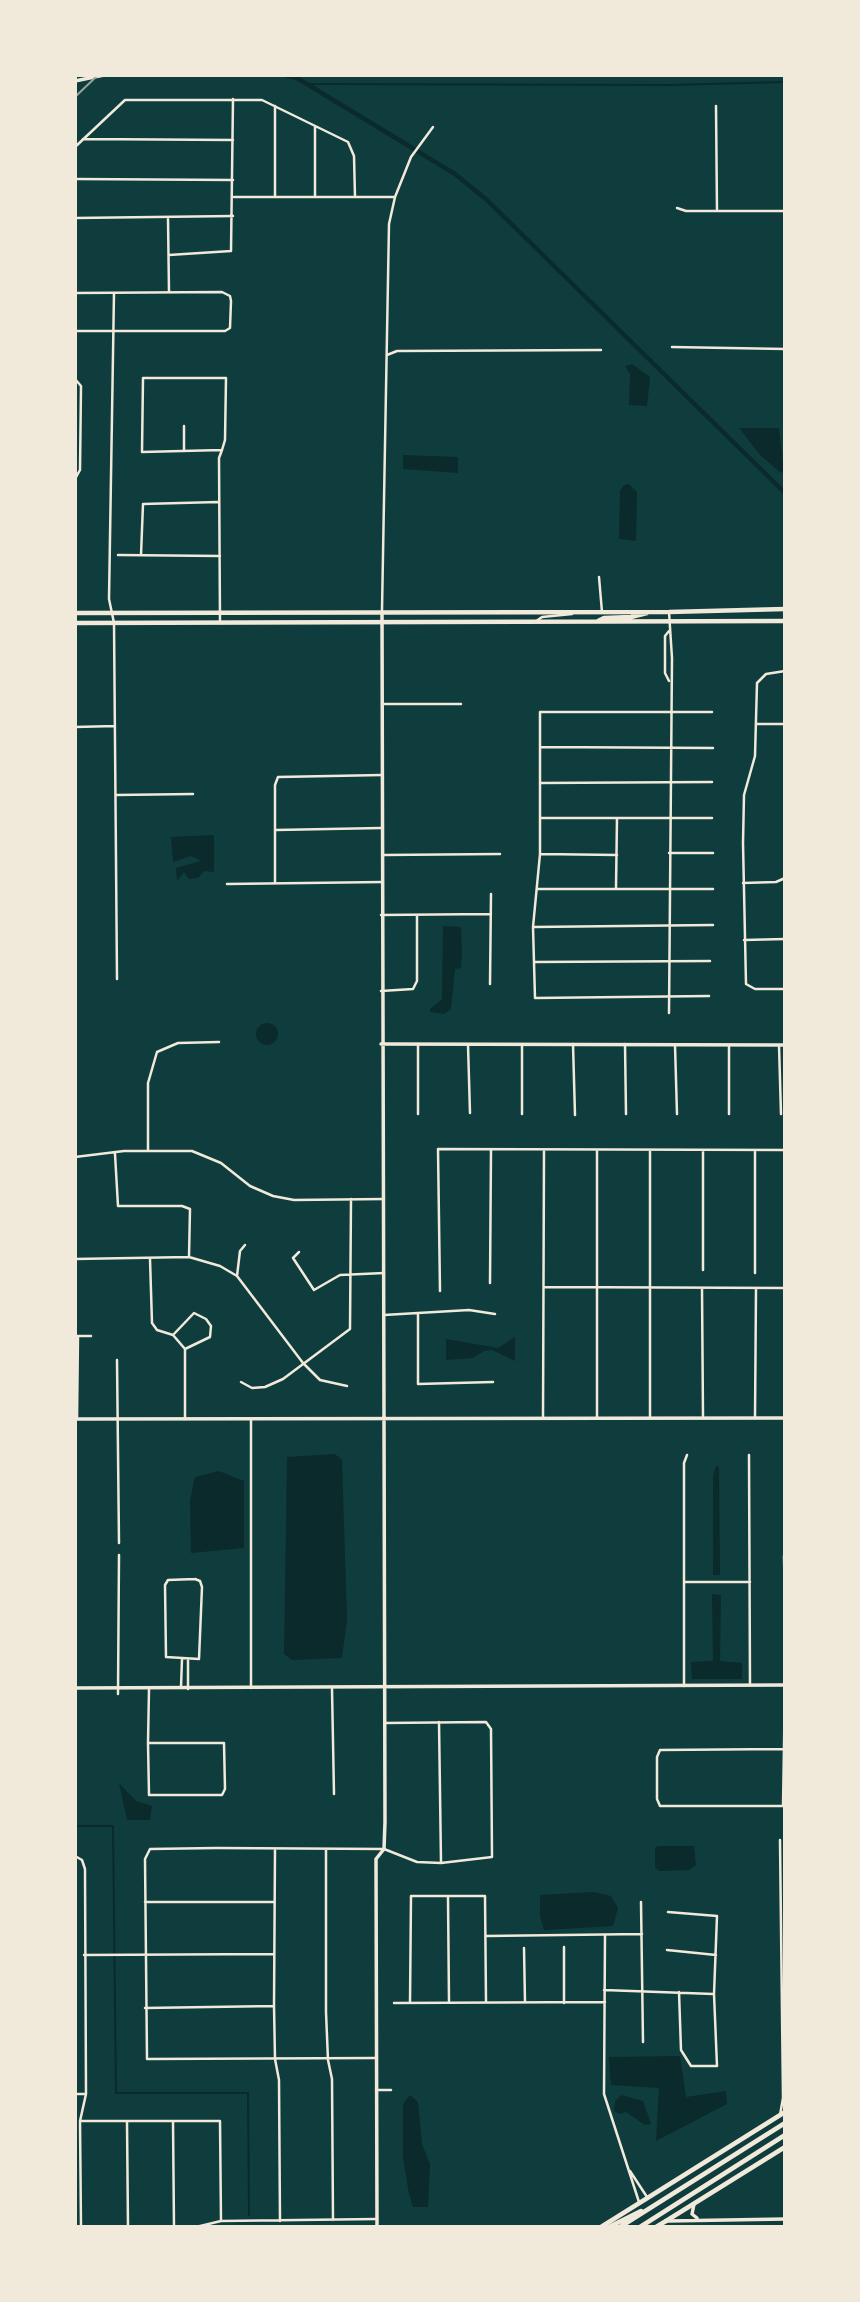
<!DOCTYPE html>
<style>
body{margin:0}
#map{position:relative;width:860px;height:2302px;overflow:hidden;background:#0f3d3e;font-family:"Playfair Display",serif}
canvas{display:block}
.frame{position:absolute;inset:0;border:77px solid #f1e9da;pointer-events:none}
</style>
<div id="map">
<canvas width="860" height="2302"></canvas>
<div class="frame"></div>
</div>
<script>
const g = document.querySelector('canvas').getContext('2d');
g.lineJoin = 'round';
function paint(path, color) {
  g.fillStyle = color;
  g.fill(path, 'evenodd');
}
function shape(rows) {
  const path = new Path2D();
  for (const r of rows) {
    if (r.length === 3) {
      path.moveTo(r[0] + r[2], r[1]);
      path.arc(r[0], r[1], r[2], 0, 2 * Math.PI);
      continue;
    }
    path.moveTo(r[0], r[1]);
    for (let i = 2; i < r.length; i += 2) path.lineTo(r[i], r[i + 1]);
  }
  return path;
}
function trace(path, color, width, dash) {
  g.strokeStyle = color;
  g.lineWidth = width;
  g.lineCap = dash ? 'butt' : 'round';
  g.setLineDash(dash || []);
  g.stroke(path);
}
const water = shape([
 [632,364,650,377,647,406,629,405,630,374,625,366],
 [739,428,779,428,784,471,781,473,760,455],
 [403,455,458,457,458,473,403,469],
 [629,484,637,492,636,541,619,539,620,491,624,485],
 [214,835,214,872,204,871,198,878,189,879,184,872,177,881,176,868,201,861,191,856,173,862,171,837],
 [443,926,461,927,462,954,461,968,455,969,451,1009,444,1014,430,1012,430,1009,442,999],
 [267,1034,11],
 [515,1337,515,1361,492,1350,484,1351,473,1358,446,1360,446,1339,498,1348],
 [335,1454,342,1460,347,1619,342,1658,292,1660,284,1654,287,1457],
 [716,1466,719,1467,720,1575,713,1575,713,1475],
 [219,1471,244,1481,244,1548,191,1553,190,1500,195,1477],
 [712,1594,721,1595,720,1661,742,1663,742,1679,692,1679,691,1662,713,1661],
 [119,1783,136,1801,152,1806,150,1820,127,1820],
 [658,1846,694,1846,696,1865,689,1870,659,1871,655,1867,655,1848],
 [594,1892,611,1896,618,1908,613,1926,544,1930,540,1916,540,1895],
 [680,2056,686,2097,726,2091,727,2104,656,2141,659,2088,611,2085,609,2057],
 [410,2095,418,2102,422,2144,430,2164,428,2207,413,2207,409,2194,403,2158,403,2104],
 [621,2095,643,2101,651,2124,645,2125,626,2112,620,2114,614,2111,615,2101]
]);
const stream = shape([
 [306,84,670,85,785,82],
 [75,1826,113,1826,116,2093,248,2093,249,2215]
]);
const canal = shape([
 [286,75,297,78,455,174,487,200,785,493]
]);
const minor = shape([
 [275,106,275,197],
 [716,106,717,211],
 [83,139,233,140],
 [75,147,125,100,262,100,348,142,354,156,355,197],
 [75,179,233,180],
 [234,197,395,197],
 [315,197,315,127],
 [677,208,686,211,785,211],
 [75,218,233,216],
 [168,219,169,292],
 [169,255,231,251,233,99],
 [75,293,222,292,230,296,231,301,230,328,225,331,75,331],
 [114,293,109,599,114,623,117,979],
 [672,347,785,349],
 [387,355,397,351,601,350],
 [75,379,81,386,80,470,75,479],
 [184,451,184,426],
 [118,555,220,556],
 [141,555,143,504,218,502],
 [599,577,602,612],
 [382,610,389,224,395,197,411,157,433,127],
 [220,622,219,458,222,450,225,440,226,378,143,378,142,452,222,450],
 [535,622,542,617,572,614],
 [669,631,665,636,665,673,669,681],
 [785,671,766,674,757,683,755,756,744,795,743,843,746,984,755,989,785,989],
 [382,704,461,704],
 [756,724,785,724],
 [75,727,115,726],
 [540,747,713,748],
 [540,783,712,782],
 [116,795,193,794],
 [540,818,712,818],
 [276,830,381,828],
 [669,853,713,853],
 [540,854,617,855],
 [384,855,500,854],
 [275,883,275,785,278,777,382,775],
 [743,883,776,882,785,878],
 [227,884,383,882],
 [616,888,617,818],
 [537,889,713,889],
 [381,915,491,914],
 [533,927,713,925],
 [744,940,785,939],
 [534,962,710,961],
 [490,984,491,894],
 [381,991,413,989,417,981,417,915],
 [709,996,535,998,533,927,540,854,540,712,712,712],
 [669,1013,672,658,669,612],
 [418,1044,418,1114],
 [573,1044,575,1115],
 [625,1044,626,1114],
 [468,1045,470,1113],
 [675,1045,677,1114],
 [729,1045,729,1114],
 [779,1045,781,1114],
 [522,1114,522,1045],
 [148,1150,148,1083,157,1052,178,1043,219,1042],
 [703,1150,703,1270],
 [755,1150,755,1273],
 [597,1151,597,1417],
 [650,1151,650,1417],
 [115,1154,118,1206,182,1206,190,1209,189,1257],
 [75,1157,124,1151,192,1151,221,1163,250,1186,273,1196,294,1200,384,1199],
 [299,1252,293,1258,314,1290,340,1275,384,1273],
 [75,1259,189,1257,220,1266,237,1276,303,1363,320,1380,347,1386],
 [150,1259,152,1323,157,1330,173,1335,185,1349,185,1419],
 [237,1276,240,1251,245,1245],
 [490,1283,491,1150],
 [544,1287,785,1288],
 [702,1288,703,1417],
 [440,1291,438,1149,785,1150],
 [384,1315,469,1310,495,1314],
 [418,1315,418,1384,493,1382],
 [173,1335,194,1313,206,1319,211,1326,210,1337,185,1349],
 [75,1336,91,1336],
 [117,1360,119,1543],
 [241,1382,252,1388,265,1387,283,1379,350,1329,351,1199],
 [543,1418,544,1150],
 [755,1418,756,1288],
 [77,1419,78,1336],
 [749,1455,750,1685],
 [784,1556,785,1605],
 [195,1579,200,1581,202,1587,199,1659,166,1657,165,1585,168,1580,195,1579],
 [684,1582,750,1582],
 [684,1686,684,1463,687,1455],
 [181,1687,182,1659],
 [251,1688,251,1419],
 [188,1689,188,1659],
 [332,1689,334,1794],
 [118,1694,119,1555],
 [439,1722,441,1862],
 [148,1743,224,1743,225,1789,222,1795,149,1795,148,1743,149,1689],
 [783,1749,660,1750,657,1757,657,1799,660,1806,783,1806,785,1687],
 [326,1849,326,2012,328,2060,332,2079,333,2220],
 [275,1850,274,2006,275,2059,279,2080,280,2221],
 [75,1856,82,1860,85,1869,86,2094,80,2121,81,2227],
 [448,1897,449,2002],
 [145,1902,274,1902],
 [641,1902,643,2042],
 [668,1912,717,1916,714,1994,717,2066,691,2066,681,2050,679,1992],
 [605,1935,604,2094,639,2202],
 [486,1936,642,1934],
 [564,1947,564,2003],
 [524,1948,525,2002],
 [667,1950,716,1955],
 [84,1955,274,1954],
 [604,1990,713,1994],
 [394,2003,605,2002],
 [410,2003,411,1896,485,1896,486,2002],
 [145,2008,274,2006],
 [376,2058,147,2059,145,1859,150,1849,216,1848,384,1849,417,1862,441,1863,492,1857,491,1729,486,1722,385,1723],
 [376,2090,391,2090],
 [75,2094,86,2094],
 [780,2115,783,2098,780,1840],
 [80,2121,220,2121,221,2221],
 [127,2122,128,2227],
 [173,2122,174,2227],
 [630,2171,647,2197],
 [75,2226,77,2227],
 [196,2227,221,2221,377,2219]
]);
const tertiary = shape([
 [381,1044,785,1045],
 [75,1419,785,1418],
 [75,1688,785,1685],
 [694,2204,692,2214,697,2218],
 [668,2221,785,2219],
 [377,2227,376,1859,384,1849,385,1822,382,612]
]);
const secondary = shape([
 [75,81,104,75]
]);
const primary = shape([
 [75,613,669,612,785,609],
 [598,621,604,618,631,617,647,613],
 [75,623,785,621],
 [666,2221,785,2147],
 [601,2227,785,2112]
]);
const motorway = shape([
 [609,2227,641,2211],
 [620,2227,785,2123],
 [640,2227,785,2135],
 [656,2227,666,2221]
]);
const rail = shape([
 [75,97,98,75]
]);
paint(water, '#0a2a2b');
trace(stream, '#0a2a2b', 2);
trace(canal, '#0a2a2b', 4.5);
trace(minor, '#f1e9da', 2.5);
trace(tertiary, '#f1e9da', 3.5);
trace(secondary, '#f1e9da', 3.5);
trace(primary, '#f1e9da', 4.5);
trace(motorway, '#f1e9da', 4.5);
trace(rail, '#97a49c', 2);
</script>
